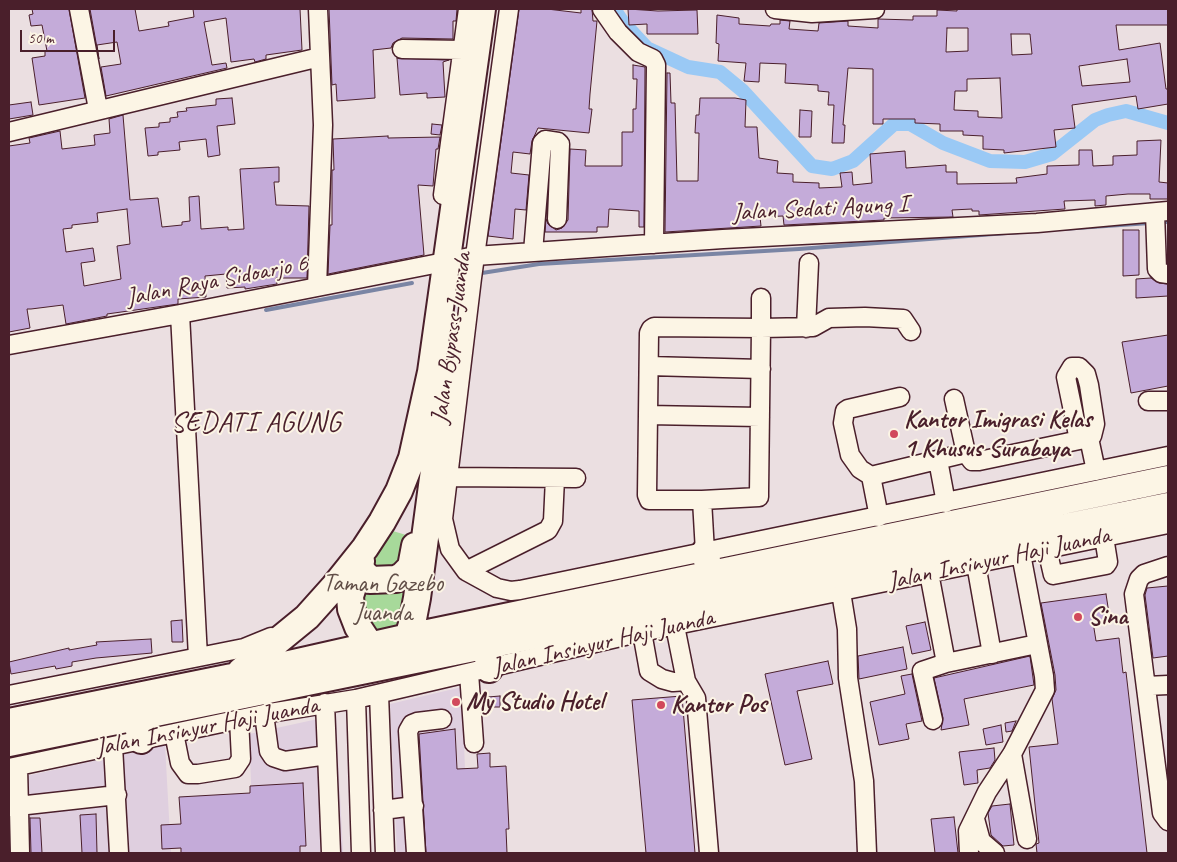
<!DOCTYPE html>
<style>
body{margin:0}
#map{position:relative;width:1177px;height:862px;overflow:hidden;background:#ebdfe1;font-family:Caveat,sans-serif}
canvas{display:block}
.frame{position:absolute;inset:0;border:10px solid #4a1f2b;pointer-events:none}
.scale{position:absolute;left:20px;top:30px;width:95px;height:22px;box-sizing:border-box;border:2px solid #4a1f2b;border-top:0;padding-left:6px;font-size:15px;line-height:18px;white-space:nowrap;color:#4a1f2b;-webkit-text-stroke:4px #fcf5e5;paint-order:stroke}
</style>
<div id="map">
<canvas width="1177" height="862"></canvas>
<div class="frame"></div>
<div class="scale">50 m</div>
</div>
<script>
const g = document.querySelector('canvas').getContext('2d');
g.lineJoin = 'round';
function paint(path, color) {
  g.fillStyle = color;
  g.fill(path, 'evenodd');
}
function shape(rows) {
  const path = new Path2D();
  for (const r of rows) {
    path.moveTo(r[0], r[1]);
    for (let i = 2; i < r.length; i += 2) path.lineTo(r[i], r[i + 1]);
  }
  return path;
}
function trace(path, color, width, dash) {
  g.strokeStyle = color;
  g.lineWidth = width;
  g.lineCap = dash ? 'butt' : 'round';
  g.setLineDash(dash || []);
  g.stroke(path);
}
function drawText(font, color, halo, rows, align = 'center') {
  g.font = font + ' Caveat,sans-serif';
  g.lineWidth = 4;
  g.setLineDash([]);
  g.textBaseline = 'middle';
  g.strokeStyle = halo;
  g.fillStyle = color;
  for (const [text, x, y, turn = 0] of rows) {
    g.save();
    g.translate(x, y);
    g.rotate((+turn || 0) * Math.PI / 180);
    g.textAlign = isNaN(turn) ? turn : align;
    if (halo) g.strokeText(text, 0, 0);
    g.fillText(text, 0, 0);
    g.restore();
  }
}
const built = shape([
 [462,687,468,853,397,853,390,704],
 [336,715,343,853,254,853,249,734],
 [165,745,171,853,9,853,9,780]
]);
const green = shape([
 [383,528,416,538,399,636,372,642,359,622,360,577]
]);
const stream = shape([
 [1160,222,1168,222],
 [1062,229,1150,223],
 [482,273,539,264,799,249,1020,232],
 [266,310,412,283]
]);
const canal = shape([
 [614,9,622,21,647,48,688,67,720,72,743,91,812,166,832,169,853,161,894,124,910,124,943,143,990,161,1025,162,1052,154,1095,120,1108,115,1126,111,1168,123]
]);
const building = shape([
 [32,9,69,9,85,98,39,105,32,58,45,56,45,51,47,51,42,25,31,26,29,15,33,14,32,9],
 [90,9,135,9,139,31,169,26,168,22,194,17,193,9,300,9,302,50,266,55,266,59,255,62,254,59,231,62,226,18,204,22,212,65,226,63,227,68,106,96,101,67,121,64,117,42,97,45,99,59,90,9],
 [329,9,457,9,456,21,453,21,453,39,402,38,393,43,391,48,373,50,375,98,337,101,336,84,332,85,329,9],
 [519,9,547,9,581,13,581,9,592,9,593,21,597,21,590,94,589,109,592,109,589,133,538,128,532,141,530,154,513,152,511,173,529,175,526,210,515,209,513,239,488,236,519,9],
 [628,9,658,11,697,10,698,34,647,34,647,24,629,25,628,9],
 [957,9,1168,9,1168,25,1116,25,1119,50,1160,43,1166,89,1168,89,1168,104,1138,109,1136,96,1072,105,1075,128,1054,130,1056,147,1004,153,1004,150,983,149,983,136,963,135,963,131,940,131,940,124,915,123,915,119,883,119,883,124,873,124,873,69,848,68,843,125,845,125,844,143,832,143,834,105,828,105,829,92,818,91,818,85,785,83,786,64,760,63,759,82,744,81,746,63,718,61,719,44,716,43,717,15,739,18,739,24,770,26,771,24,780,24,780,20,790,21,789,29,818,31,819,23,848,21,848,26,878,28,878,19,913,20,913,16,937,16,937,10,957,11,957,9],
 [947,28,968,28,968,51,946,52,947,28],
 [1011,34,1030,34,1032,54,1012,55,1011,34],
 [1127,59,1130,82,1082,86,1079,66,1127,59],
 [1000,78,1002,118,978,117,978,111,954,110,955,91,967,91,967,79,1000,78],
 [397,58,449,60,443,62,445,97,427,98,427,93,400,95,397,58],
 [633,65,645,67,644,227,639,227,639,211,609,209,608,227,597,227,597,232,545,232,546,219,548,224,556,230,562,228,568,220,570,149,586,150,585,166,622,166,622,132,633,132,633,109,636,109,637,79,633,79,633,65],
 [667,73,670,73,671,103,675,103,677,181,698,181,699,133,695,133,696,115,699,115,700,98,735,98,746,100,745,127,757,127,759,158,778,161,777,173,793,174,793,182,819,183,819,188,842,187,840,173,852,172,853,185,872,183,870,154,905,151,906,168,946,165,946,172,957,172,957,184,1017,183,1016,178,1047,174,1047,166,1079,165,1079,150,1092,150,1093,166,1113,165,1113,156,1137,155,1137,141,1161,140,1159,182,1168,183,1168,199,1150,199,1150,194,1128,194,1106,196,1106,205,1095,206,1095,200,1064,201,1065,209,979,215,979,211,972,211,972,209,952,210,953,217,884,218,884,220,784,225,783,216,760,217,761,226,665,232,667,73],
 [232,98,235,124,217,126,220,155,208,157,206,139,179,142,180,150,158,152,158,155,148,156,145,128,159,127,159,123,170,122,170,118,178,117,177,112,187,111,186,108,216,105,216,99,232,98],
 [31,102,33,115,9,119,9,105,31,102],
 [800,110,812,111,811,137,799,137,800,110],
 [123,115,130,200,158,198,162,227,182,225,182,222,190,221,189,197,199,196,201,229,228,227,228,230,244,229,240,169,279,167,279,182,274,182,276,205,309,206,307,278,276,278,277,284,245,289,245,287,227,288,226,274,205,276,206,297,178,299,178,304,107,314,107,316,66,324,63,305,31,309,27,309,30,328,9,332,9,146,30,143,29,138,60,131,62,149,95,145,94,135,110,133,109,119,123,115],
 [127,209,130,244,117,246,121,279,84,286,81,263,95,261,93,248,66,252,63,229,72,228,72,225,98,222,97,213,127,209],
 [432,124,442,125,440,135,431,134,432,124],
 [388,136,388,138,440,137,438,149,436,149,433,186,418,185,424,255,328,274,330,225,332,225,332,170,334,170,333,139,388,136],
 [1123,230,1139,230,1139,275,1123,276,1123,230],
 [1151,278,1159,283,1168,284,1168,296,1136,298,1136,279,1151,278],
 [1168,335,1168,386,1131,393,1122,342,1168,335],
 [1168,586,1168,656,1153,658,1145,595,1147,588,1168,586],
 [1106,594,1110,620,1093,622,1096,641,1119,638,1123,673,1126,672,1147,853,1037,853,1036,844,1039,843,1029,747,1058,744,1052,699,1056,690,1055,675,1041,603,1106,594],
 [182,620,183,642,172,642,171,621,182,620],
 [925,622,931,650,912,654,906,626,925,622],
 [151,639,152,653,96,658,72,662,72,666,56,669,55,666,11,674,9,662,69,648,69,650,97,645,96,642,151,639],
 [903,647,907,669,859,679,858,656,903,647],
 [1030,656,1034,685,964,699,969,725,941,730,943,718,934,678,1030,656],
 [828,661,833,684,797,691,812,759,785,765,765,674,828,661],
 [912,674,922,721,906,724,909,739,879,745,870,702,905,694,901,676,912,674],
 [500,696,500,707,489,707,488,697,500,696],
 [682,696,695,853,646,853,632,700,682,696],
 [1016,721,1012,731,1006,732,1005,723,1016,721],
 [1001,725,1003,742,986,745,983,729,1001,725],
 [455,729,457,769,478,768,477,754,490,753,490,767,506,766,509,829,506,829,507,853,426,853,419,734,455,729],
 [994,748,995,760,990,768,977,770,978,783,964,785,959,752,994,748],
 [303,783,306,846,300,846,300,853,181,853,181,848,162,849,161,825,181,824,179,797,250,793,250,786,303,783],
 [1010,804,1014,845,1003,846,991,835,988,813,992,806,1010,804],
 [96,814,97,853,82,853,80,815,96,814],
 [954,817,958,853,935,853,931,819,954,817],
 [30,818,40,818,42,853,31,853,30,818]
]);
const minor = shape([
 [79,9,98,109],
 [509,9,472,278,443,519,450,549,466,571,497,588,511,591,520,590,1168,456],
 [602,9,618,32,638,52,653,59,656,65,654,244],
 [775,9,812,13,875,9],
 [402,49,463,50],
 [9,132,320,57],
 [443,195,468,9],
 [1155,213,1157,269,1161,273,1168,274],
 [533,252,542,143,545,140,558,142,560,144,557,219],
 [317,287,323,125,318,9],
 [761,298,761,328,759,493,759,497,702,500,649,500,647,495,649,333,651,329,654,327,761,328,813,327,829,318,865,317,903,319,911,331],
 [180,314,198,657],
 [806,328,809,263],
 [9,345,180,314,475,256,723,239,1037,223,1168,211],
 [649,366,761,369],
 [954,399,966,453,972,461,979,461,1089,438,1092,436,1095,424,1089,385,1086,374,1079,367,1072,367,1066,377,1079,440],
 [1148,401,1168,401],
 [648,415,760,417],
 [1089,438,1096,471],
 [938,460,946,503],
 [871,476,966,453],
 [448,477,576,478],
 [702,500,705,552],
 [879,517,871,476,860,469,850,455,843,423,845,411,848,409,900,397],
 [1047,549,1053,575,1106,565,1108,562,1104,537],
 [976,564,992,654],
 [1168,566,1144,574,1139,579,1134,594,1162,813,1168,821],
 [466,571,548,530,553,521,555,478],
 [929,573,946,663],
 [841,592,847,629,848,678,864,781,867,853],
 [675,626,686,681],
 [642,632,649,671,662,679,673,682,686,681,696,698,709,853],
 [469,673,474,743],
 [1146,686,1168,685],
 [379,694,385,853],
 [9,695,244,648,271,637],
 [356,699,361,853],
 [325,703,331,853],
 [264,714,269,751,273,757,285,761,327,755],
 [933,720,922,671,946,663,1037,644],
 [174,733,180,763,188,774,198,774,235,768,241,759,239,719],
 [113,746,119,853],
 [1012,754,1027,839],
 [18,766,20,853],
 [9,768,264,714,356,699,642,632,1168,524],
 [9,807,117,795],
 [383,810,414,806],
 [975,819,981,841,995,853],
 [416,853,408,731,412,724,417,722,442,719],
 [969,853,968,831,987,792,1012,754,1045,690,1044,676,1021,554]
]);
const highway = shape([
 [705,552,710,574],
 [361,561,350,596,351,609,358,627,380,660],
 [360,563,362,571,370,580,396,579,402,576,411,567,415,546],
 [487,645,489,669],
 [404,650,412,624,417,598,447,373],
 [241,671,307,617,333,588,365,548,382,522,399,491,412,458,431,372,482,9],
 [136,717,141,740],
 [9,722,232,677,409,637,1168,479],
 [9,743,1168,506]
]);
const markers = [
 [894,434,5,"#d1495b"],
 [1078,617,5,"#d1495b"],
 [456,702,5,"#d1495b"],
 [661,705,5,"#d1495b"]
];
const streetNames = [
 ["Jalan Sedati Agung I",820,209,-3],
 ["Jalan Raya Sidoarjo 6",217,281,-11],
 ["Jalan Bypass Juanda",452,338,-82],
 ["Jalan Insinyur Haji Juanda",999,559,-12],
 ["Jalan Insinyur Haji Juanda",603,643,-13],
 ["Jalan Insinyur Haji Juanda",207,727,-11]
];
const poiNames = [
 ["Kantor Imigrasi Kelas",904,420],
 ["1 Khusus Surabaya",904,449],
 ["Sina",1088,617],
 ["My Studio Hotel",466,702],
 ["Kantor Pos",671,705]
];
const parkNames = [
 ["Taman Gazebo",383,584],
 ["Juanda",383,613]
];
const quarterNames = [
 ["SEDATI AGUNG",256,424]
];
paint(built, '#dfcfdf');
paint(green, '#a7d99a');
trace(stream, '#7a85a4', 4);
trace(canal, '#9ac9f5', 14);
paint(building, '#c4abd9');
trace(building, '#4a1f2b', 1);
trace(minor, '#4a1f2b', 21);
trace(highway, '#4a1f2b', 30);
trace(minor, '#fcf5e5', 18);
trace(highway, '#fcf5e5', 26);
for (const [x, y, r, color] of markers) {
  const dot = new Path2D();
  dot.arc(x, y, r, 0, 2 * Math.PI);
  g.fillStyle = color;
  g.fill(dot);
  trace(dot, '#fcf5e5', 2);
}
drawText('25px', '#4a1f2b', '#fcf5e5', streetNames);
drawText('bold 25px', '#4a1f2b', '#fcf5e5', poiNames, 'left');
drawText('25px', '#614e47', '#fcf5e5', parkNames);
g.letterSpacing = '1px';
drawText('28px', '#4a1f2b', '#fcf5e5', quarterNames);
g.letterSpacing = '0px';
</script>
